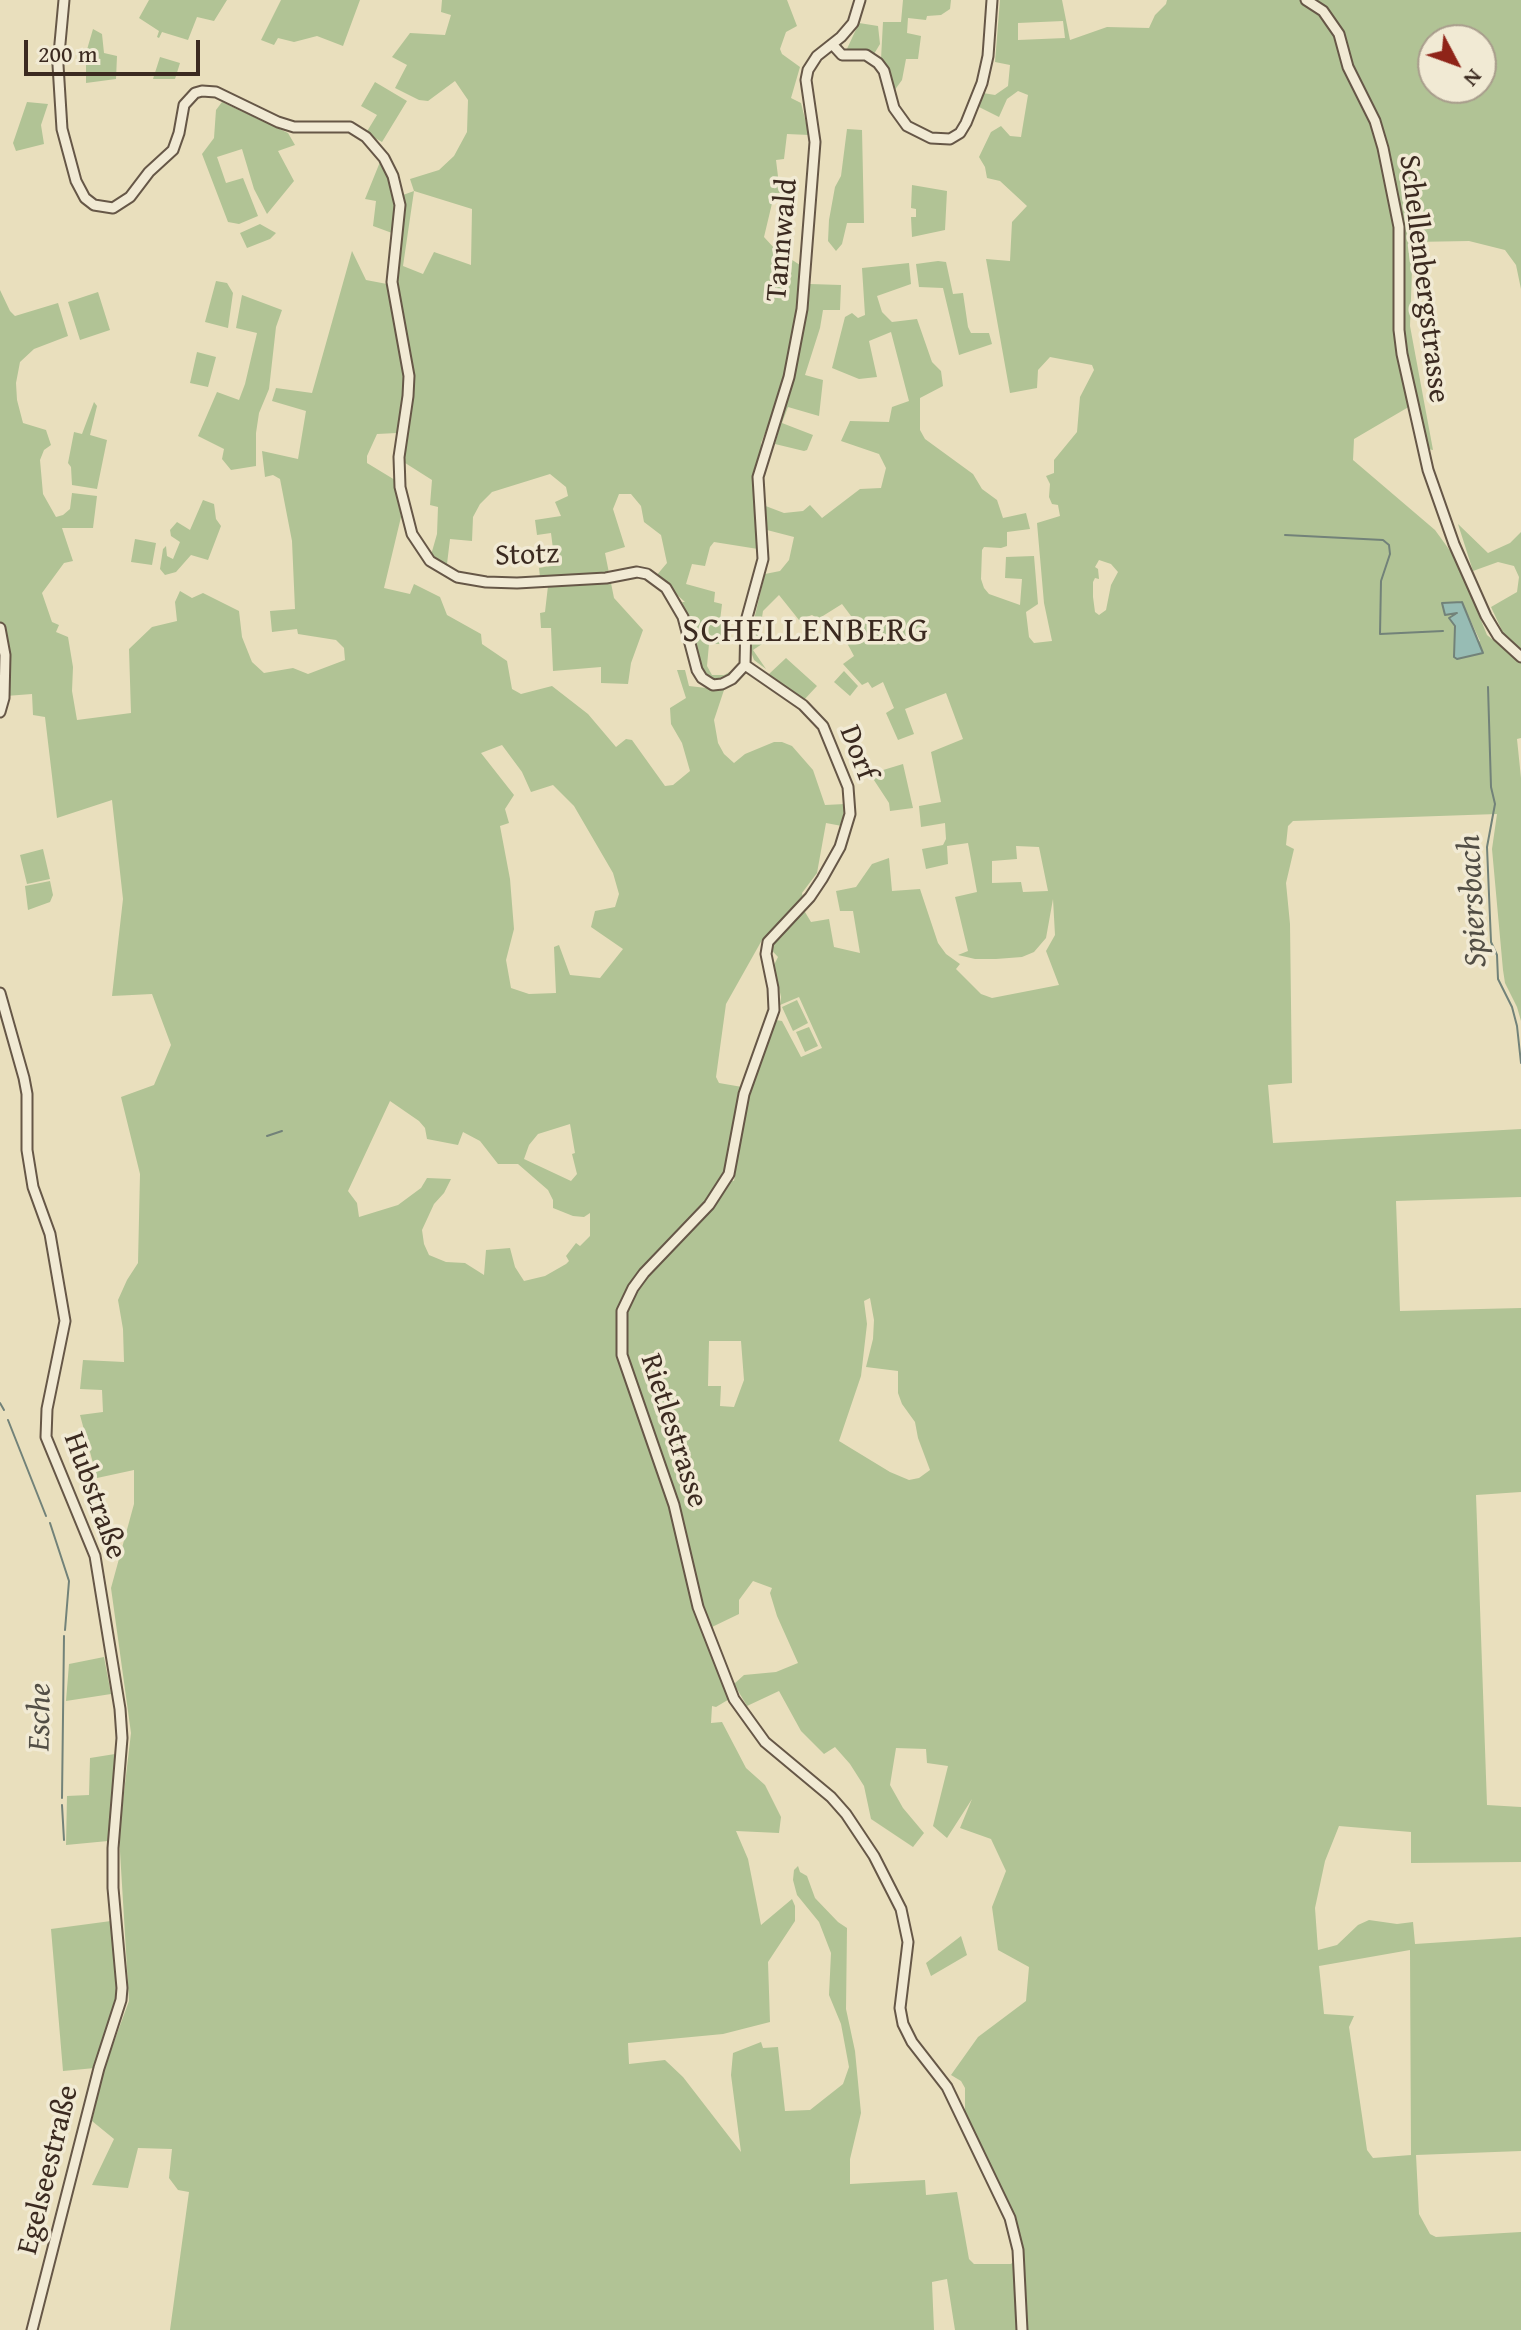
<!DOCTYPE html>
<meta charset="utf-8">
<style>
body{margin:0}
#map{position:relative;width:1521px;height:2330px;overflow:hidden;background:#e9dfbd;font-family:"Gentium Book Plus",serif}
canvas{display:block}
.north{position:absolute;left:1417px;top:24px;width:80px;height:80px;box-sizing:border-box;background:#f1ead4;border:2px solid #a89d8c;border-radius:50%;rotate:131deg;font-size:22px;font-weight:700;line-height:32px;text-align:center;color:#3b2a20}
.north::after{content:'';display:block;margin:auto;width:28px;height:36px;background:#8f2418;clip-path:polygon(50% 0,100% 100%,50% 72%,0 100%)}
.scale{position:absolute;left:24px;top:40px;width:176px;height:36px;box-sizing:border-box;border:4px solid #3b2a20;border-top:0;padding-left:10px;font-size:24px;line-height:28px;white-space:nowrap;color:#3b2a20;-webkit-text-stroke:6px #f1ead4;paint-order:stroke}
</style>
<div id="map">
<canvas width="1521" height="2330"></canvas>
<div class="north">N</div>
<div class="scale">200 m</div>
</div>
<script>
const g = document.querySelector('canvas').getContext('2d');
g.lineJoin = 'round';
function paint(path, color) {
  g.fillStyle = color;
  g.fill(path, 'evenodd');
}
function shape(rows) {
  const path = new Path2D();
  for (const r of rows) {
    path.moveTo(r[0], r[1]);
    for (let i = 2; i < r.length; i += 2) path.lineTo(r[i], r[i + 1]);
  }
  return path;
}
function trace(path, color, width, dash) {
  g.strokeStyle = color;
  g.lineWidth = width;
  g.lineCap = dash ? 'butt' : 'round';
  g.setLineDash(dash || []);
  g.stroke(path);
}
function drawText(font, color, halo, rows, align = 'center') {
  g.font = font + ' "Gentium Book Plus",serif';
  g.lineWidth = 7;
  g.setLineDash([]);
  g.textBaseline = 'middle';
  g.strokeStyle = halo;
  g.fillStyle = color;
  for (const [text, x, y, turn = 0] of rows) {
    g.save();
    g.translate(x, y);
    g.rotate((+turn || 0) * Math.PI / 180);
    g.textAlign = isNaN(turn) ? turn : align;
    if (halo) g.strokeText(text, 0, 0);
    g.fillText(text, 0, 0);
    g.restore();
  }
}
const green = shape([
 [149,0,227,0,214,21,197,17,188,40,162,32,159,38,157,37,159,31,139,18],
 [281,0,360,0,343,46,317,36,294,42,278,38,274,45,261,40],
 [442,0,787,0,797,26,786,32,780,49,782,54,800,67,791,98,801,103,809,135,787,134,784,159,776,160,780,193,774,195,764,237,775,249,800,265,801,275,791,354,773,413,761,443,758,549,714,542,710,547,705,566,692,564,686,584,715,592,714,602,722,604,720,621,725,644,709,644,707,666,712,675,724,675,739,667,726,679,710,679,701,669,693,627,682,602,685,602,656,576,667,563,661,535,644,522,641,506,631,494,619,494,613,509,625,547,605,553,614,598,643,630,631,663,628,684,601,683,601,667,553,671,551,628,541,628,540,613,545,612,548,586,541,586,539,568,555,565,551,533,537,535,535,520,561,516,555,502,568,496,566,487,550,474,492,492,480,504,473,517,472,541,450,539,447,564,444,566,431,555,437,534,438,507,430,505,432,480,402,461,412,403,412,377,397,295,396,270,404,217,403,195,414,191,410,179,439,170,454,156,467,132,468,100,455,81,428,101,419,100,395,88,407,65,392,57,410,33,445,35,451,15,441,12],
 [414,191,472,209,471,265,434,252,423,274,403,266],
 [903,0,951,0,950,9,941,15,927,16,926,20,908,18,907,33,921,36,918,59,906,59,902,80,894,91,887,67,881,59,883,22,901,22],
 [1000,0,1062,0,1070,40,1107,27,1149,28,1155,15,1166,4,1167,0,1521,0,1521,289,1516,265,1505,250,1469,241,1413,242,1410,326,1433,450,1423,448,1412,405,1354,439,1353,460,1435,530,1456,559,1487,635,1504,649,1512,652,1491,607,1517,592,1519,577,1514,566,1498,562,1473,571,1458,524,1488,553,1510,543,1521,532,1521,738,1517,739,1521,778,1521,1021,1517,1007,1505,983,1503,970,1492,849,1497,814,1293,821,1288,826,1286,845,1294,849,1286,883,1290,924,1292,1083,1268,1085,1273,1143,1521,1129,1521,1197,1396,1201,1400,1311,1521,1308,1521,1492,1476,1495,1487,1805,1521,1807,1521,1862,1411,1863,1411,1832,1339,1826,1325,1861,1315,1908,1318,1950,1337,1945,1358,1925,1369,1920,1397,1924,1413,1922,1415,1944,1521,1937,1521,2151,1416,2155,1419,2214,1430,2234,1436,2237,1521,2232,1521,2330,1024,2330,1021,2244,965,2114,965,2088,961,2081,951,2075,978,2037,1026,2001,1029,1967,998,1950,992,1907,1006,1871,991,1839,960,1828,972,1799,947,1838,933,1826,948,1766,927,1763,926,1749,896,1748,890,1785,903,1808,924,1833,913,1847,871,1819,864,1786,850,1764,835,1747,824,1754,801,1731,779,1691,747,1706,734,1684,744,1675,776,1672,798,1663,777,1616,770,1593,772,1588,753,1581,739,1600,739,1614,712,1627,702,1605,691,1559,688,1588,697,1619,731,1698,716,1707,712,1706,711,1723,722,1722,746,1768,765,1785,781,1817,779,1833,736,1831,748,1859,761,1925,792,1899,795,1906,795,1921,768,1962,770,2022,723,2034,628,2043,629,2064,665,2060,683,2077,741,2152,731,2075,733,2053,761,2042,763,2048,778,2047,785,2111,810,2110,843,2084,849,2067,841,2024,829,1995,831,1953,819,1922,797,1895,793,1880,794,1870,798,1866,800,1872,807,1876,815,1898,838,1922,847,1928,846,2009,855,2051,861,2113,850,2159,850,2184,925,2180,926,2195,957,2192,969,2259,974,2264,1011,2264,1015,2260,1021,2330,955,2330,947,2279,932,2282,934,2330,170,2330,189,2192,178,2190,169,2178,172,2149,138,2148,128,2188,92,2185,114,2139,92,2121,104,2069,129,2001,119,1835,131,1733,111,1588,134,1504,134,1470,97,1478,80,1415,103,1412,102,1390,80,1389,83,1360,124,1362,123,1329,118,1300,127,1280,138,1263,140,1174,121,1097,154,1085,171,1045,152,994,112,996,123,899,112,800,57,818,45,717,33,715,32,694,6,696,5,647,0,621,0,290,10,311,15,316,58,303,68,336,34,349,20,362,16,383,17,400,23,423,46,430,51,445,44,450,40,460,43,494,56,517,63,515,70,509,72,493,97,496,93,528,62,528,73,561,64,563,42,593,52,622,59,625,56,632,68,637,73,667,72,691,77,720,131,713,129,649,152,627,177,621,175,602,180,591,192,598,203,593,239,611,242,637,252,662,264,673,293,668,308,674,345,660,344,648,336,640,298,634,297,629,272,632,270,611,295,609,292,541,280,479,273,475,265,477,262,451,298,459,306,411,272,401,276,388,312,393,352,251,366,280,387,284,405,385,397,433,377,434,367,456,367,463,395,480,401,517,384,588,410,594,414,584,440,597,447,615,481,634,482,644,507,661,512,689,521,694,552,686,588,714,616,747,626,739,632,740,665,786,673,785,690,771,682,743,671,724,670,708,686,698,677,670,685,670,689,686,724,690,714,720,718,743,724,754,734,763,745,754,774,742,782,742,792,746,813,770,825,805,845,804,842,826,826,823,817,873,802,893,805,912,811,922,829,919,834,947,860,953,853,911,840,911,836,891,856,887,872,864,889,858,892,891,920,889,938,943,946,954,960,964,956,969,981,994,992,998,1059,985,1046,951,1055,935,1053,899,1046,938,1034,952,1022,957,996,959,975,959,958,955,968,951,955,897,977,892,968,843,947,846,948,864,926,869,922,849,943,845,946,839,945,823,921,827,919,806,941,802,931,752,963,739,946,693,905,709,914,734,898,740,886,713,894,708,883,682,872,688,868,682,862,685,843,664,854,656,847,643,860,628,842,604,818,619,812,615,799,620,779,595,763,611,760,630,762,644,753,650,766,669,754,660,748,644,765,574,780,571,789,560,794,537,767,530,763,505,784,513,803,511,810,505,822,518,860,489,881,488,886,468,879,454,841,441,850,421,889,422,892,407,909,401,891,332,869,341,877,377,859,379,832,368,845,317,852,313,858,318,865,315,862,268,909,263,911,284,877,296,882,312,892,322,917,319,932,362,941,371,943,386,920,398,920,430,925,439,973,474,982,489,997,500,1003,518,1026,513,1030,529,1007,532,1007,546,1001,548,984,547,982,550,981,579,984,588,989,594,1020,605,1022,579,1005,578,1006,557,1034,556,1038,604,1026,612,1029,637,1034,643,1052,641,1044,603,1037,523,1060,516,1058,505,1052,504,1049,497,1050,484,1046,476,1054,473,1054,460,1077,432,1080,397,1094,370,1092,365,1050,357,1038,370,1037,388,1010,393,986,259,1010,261,1012,222,1027,206,1000,181,987,178,985,167,979,157,991,132,1001,126,1010,136,1021,137,1028,95,1018,91,1007,99,999,117,979,107,983,93,995,95,1008,86,1010,65,995,62],
 [1063,21,1065,38,1018,40,1018,23],
 [1433,40,1481,40,1481,88,1433,88],
 [1099,560,1111,564,1118,572,1111,585,1106,610,1099,615,1095,612,1093,597,1093,582,1095,578,1099,579,1098,569,1095,567],
 [1462,602,1480,641,1454,657,1455,626,1460,611,1445,614,1442,604],
 [502,745,522,772,531,792,553,785,574,806,613,873,619,894,615,907,595,911,591,927,623,949,600,978,570,975,559,945,554,947,556,993,529,994,511,988,506,960,514,929,510,879,500,826,509,823,505,809,514,795,481,753],
 [1016,846,1039,847,1048,891,1023,892,1021,882,992,883,992,861,1017,859],
 [762,940,778,957,774,965,781,997,780,1005,799,997,822,1048,801,1057,782,1021,776,1020,749,1086,734,1181,730,1180,711,1208,649,1275,636,1293,626,1315,626,1344,632,1380,622,1358,617,1336,620,1302,635,1276,709,1198,727,1168,742,1087,719,1083,716,1077,726,1004],
 [390,1101,419,1121,425,1128,427,1139,458,1145,463,1132,480,1141,498,1164,518,1164,548,1190,553,1200,553,1208,573,1216,584,1217,590,1213,590,1236,580,1246,576,1243,566,1256,569,1261,566,1264,545,1276,524,1281,515,1267,510,1248,486,1250,484,1275,465,1263,446,1262,429,1255,424,1244,422,1230,434,1204,444,1193,451,1179,427,1178,421,1188,398,1205,359,1217,357,1203,348,1191],
 [570,1124,575,1153,572,1154,577,1174,571,1181,524,1159,529,1145,538,1134],
 [870,1298,874,1320,873,1339,866,1367,898,1371,898,1393,902,1404,915,1422,918,1438,930,1470,919,1478,909,1480,890,1472,839,1441,861,1376,867,1324,864,1301],
 [709,1341,741,1341,744,1380,734,1407,720,1406,721,1386,708,1386],
 [1410,1950,1411,2155,1373,2158,1367,2150,1349,2027,1354,2016,1324,2014,1319,1966],
 [859,23,878,26,880,44,874,54,861,50,846,51],
 [93,29,102,34,104,53,117,56,116,79,86,83,86,53],
 [160,57,180,63,175,79,153,79],
 [375,82,407,101,382,142,366,133,377,115,361,106],
 [27,102,48,104,41,125,44,144,16,151,13,143],
 [222,102,288,133,295,145,278,151,294,181,267,214,254,189,242,149,217,157,226,183,243,178,258,216,239,224,228,222,202,154,214,138,216,110],
 [847,129,862,130,864,223,847,223,842,244,836,251,828,241,829,220,835,187,841,176],
 [380,162,389,180,395,206,392,233,373,226,376,201,365,199],
 [912,185,947,191,945,230,912,237,911,217,916,217,916,209,911,208],
 [260,224,276,233,270,239,247,248,240,233],
 [938,261,946,262,953,294,963,293,968,327,971,333,989,333,992,344,959,355,943,288,919,287,916,264],
 [216,281,227,283,233,293,228,328,205,322],
 [810,284,841,285,840,310,823,310,820,328,805,375,823,380,819,416,788,407,782,423,813,435,807,450,804,451,775,444,796,368],
 [98,292,110,330,80,340,68,302],
 [242,295,282,310,276,327,269,389,259,413,256,433,256,466,231,470,222,459,224,449,198,436,217,392,239,400,245,384,257,333,236,328],
 [197,352,216,357,208,387,190,383],
 [94,402,97,406,90,435,107,440,97,489,72,485,71,467,68,463,74,432,82,434],
 [203,500,214,504,216,519,221,526,208,560,191,555,176,572,165,575,160,569,163,549,166,546,167,556,173,559,180,542,171,536,170,530,177,522,190,530],
 [135,539,156,543,152,565,131,562],
 [786,658,817,686,802,702,771,682,769,674],
 [844,671,858,686,850,696,834,682],
 [903,764,913,808,890,811,889,803,870,774],
 [43,849,50,879,27,884,20,855],
 [50,881,53,895,50,902,28,910,25,886],
 [797,1000,808,1023,793,1031,782,1007],
 [809,1027,818,1046,805,1052,796,1032],
 [104,1657,111,1694,66,1701,69,1664],
 [115,1754,108,1841,66,1845,67,1796,89,1795,90,1758],
 [111,1921,118,1997,95,2068,63,2071,51,1929],
 [961,1936,967,1955,931,1976,926,1963]
]);
const water = shape([
 [1462,602,1483,653,1457,659,1454,657,1455,626,1449,618,1457,613,1445,615,1442,603,1462,602]
]);
const stream = shape([
 [1285,535,1383,540,1389,545,1390,554,1381,581,1380,634,1443,631],
 [1488,687,1491,787,1495,804,1487,847,1491,942,1497,955,1498,979,1512,1007,1517,1026,1521,1063],
 [267,1136,282,1131],
 [0,1403,4,1410],
 [8,1420,46,1516],
 [50,1523,69,1581,65,1630],
 [62,1798,64,1636],
 [62,1805,64,1840]
]);
const tertiary = shape([
 [64,0,58,65,62,129,76,181,85,198,94,205,113,208,130,197,149,172,173,150,179,133,184,105,195,93,202,91,216,92,278,122,294,127,350,127,366,137,384,158,393,176,400,205,392,282,409,376,408,396,399,457,400,487,412,534,430,561,457,577,486,582,517,583,606,578,637,572,647,574,666,588,683,617,697,670,702,678,713,685,722,684,732,679,745,665],
 [1306,0,1323,11,1339,34,1348,67,1375,121,1383,148,1399,227,1399,330,1402,354,1428,470,1454,544,1486,616,1498,636,1521,657],
 [832,44,842,55,866,55,878,63,884,71,894,108,907,126,931,138,950,139,960,133,966,123,982,83,988,56,992,0],
 [0,628,5,655,4,698,0,712],
 [745,665,803,705,823,726,848,787,850,814,840,847,822,879,810,897,768,942,766,954,773,988,774,1010,744,1094,729,1174,709,1205,644,1273,633,1288,622,1311,622,1355,674,1505,698,1607,734,1699,765,1742,831,1797,846,1814,874,1856,901,1909,908,1942,900,2008,903,2024,912,2042,947,2087,1010,2218,1018,2250,1022,2330],
 [745,665,746,621,763,559,758,477,789,377,802,309,815,142,806,80,808,70,817,56,841,37,853,23,860,0],
 [0,993,24,1078,27,1094,27,1150,33,1187,50,1234,65,1321,47,1409,46,1437,95,1556,120,1709,122,1738,113,1848,113,1888,122,1988,121,2000,99,2068,32,2330]
]);
const streetNames = [
 ["Tannwald",783,240,-85],
 ["Schellenbergstrasse",1423,279,83],
 ["Stotz",527,556,-2],
 ["Dorf",857,753,69],
 ["Rietlestrasse",673,1431,72],
 ["Hubstraße",94,1496,70],
 ["Egelseestraße",49,2170,-76]
];
const waterNames = [
 ["Spiersbach",1474,901,-93],
 ["Esche",41,1717,-89]
];
const quarterNames = [
 ["SCHELLENBERG",806,632]
];
paint(green, '#b1c395');
paint(water, '#97bcb4');
trace(water, '#728279', 2);
trace(stream, '#728279', 2);
trace(tertiary, '#665747', 13);
trace(tertiary, '#f1ead4', 9);
drawText('30px', '#3b2a20', '#f1ead4', streetNames);
drawText('italic 32px', '#524e45', '#f1ead4', waterNames);
g.letterSpacing = '2px';
drawText('34px', '#3b2a20', '#f1ead4', quarterNames);
g.letterSpacing = '0px';
</script>
